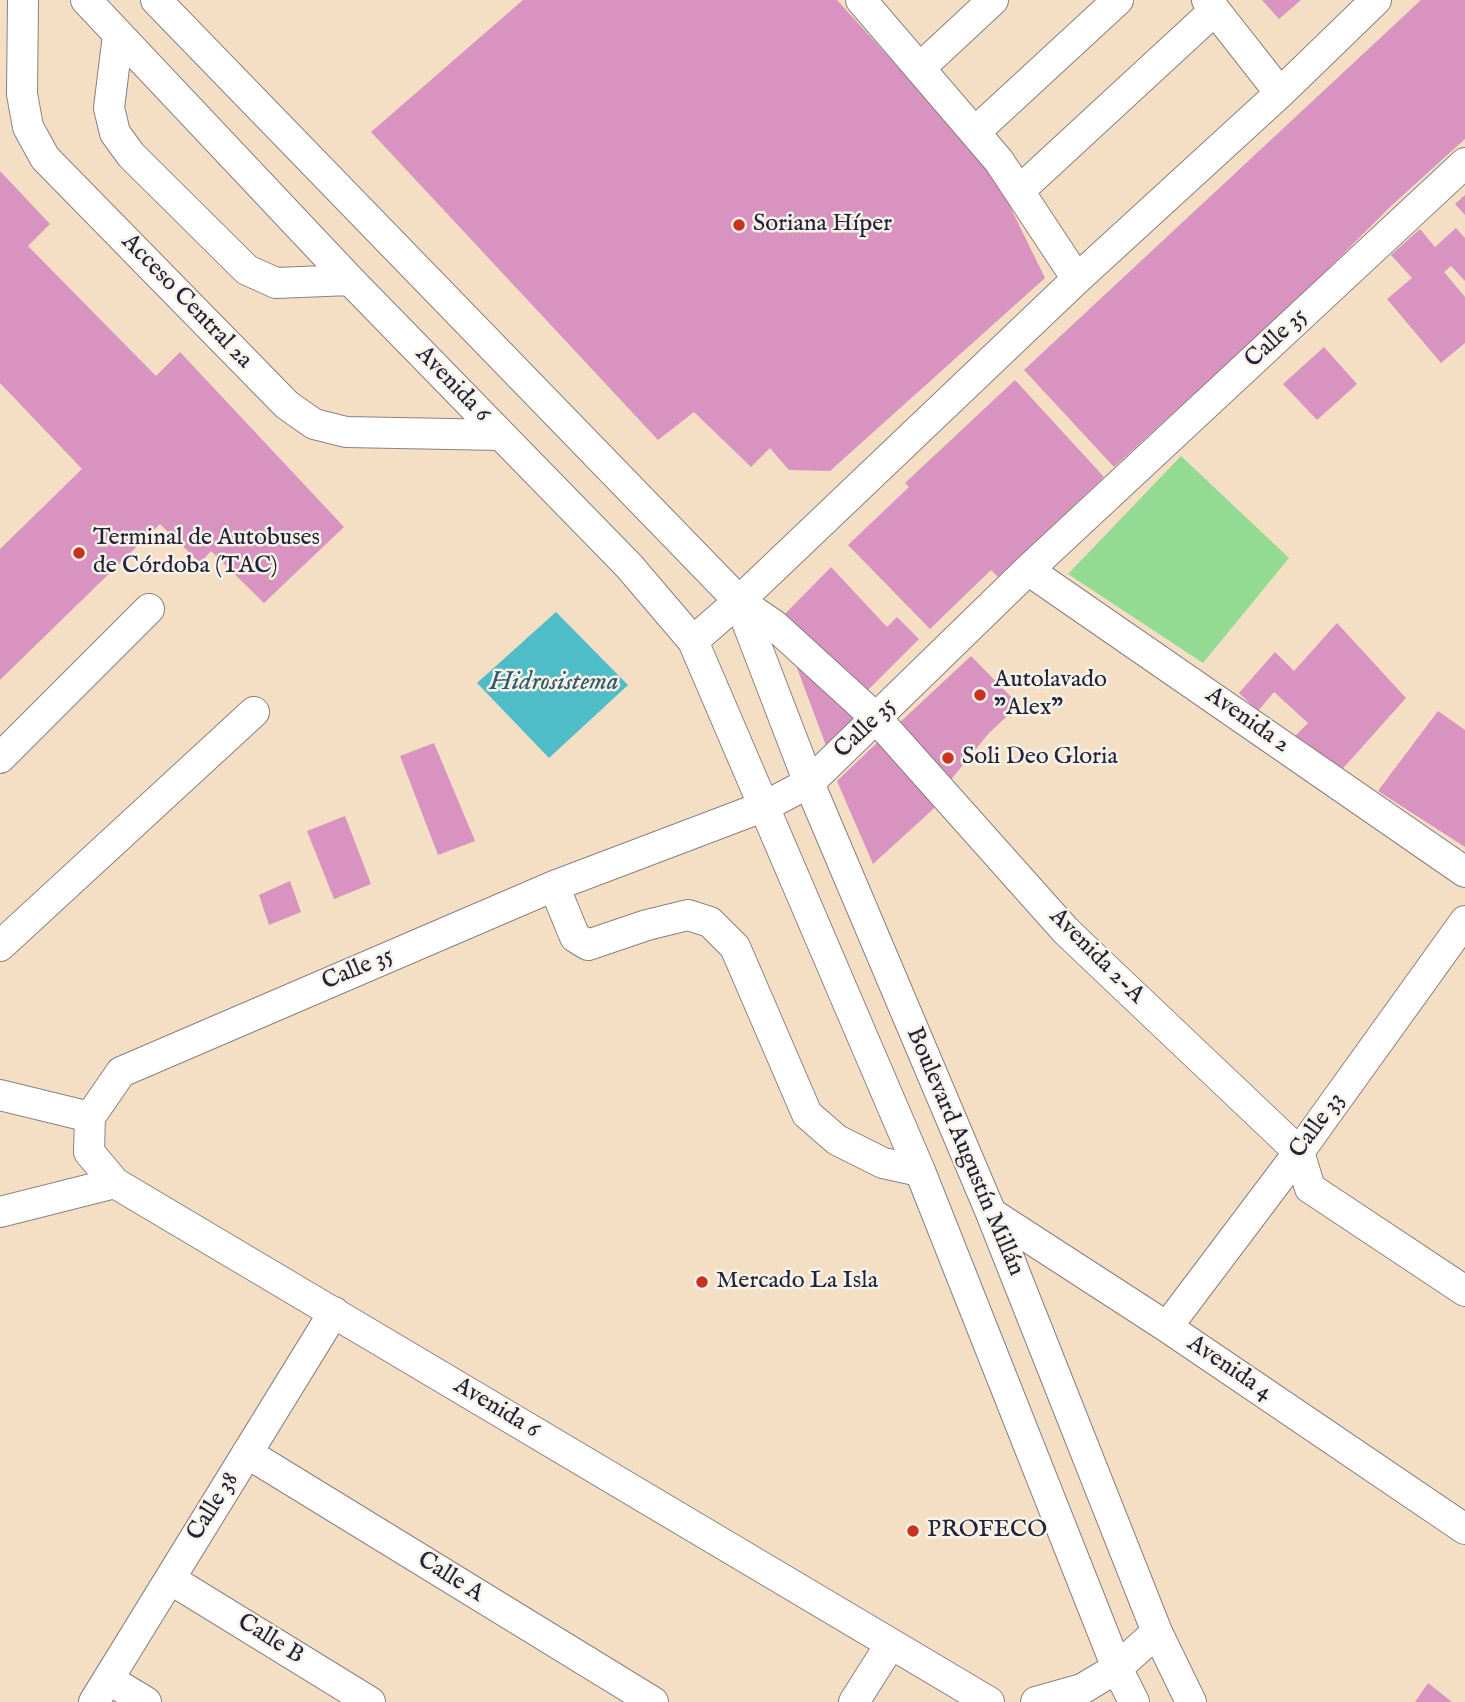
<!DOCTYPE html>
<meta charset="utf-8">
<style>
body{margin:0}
canvas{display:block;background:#f4dfc5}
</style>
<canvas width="1465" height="1702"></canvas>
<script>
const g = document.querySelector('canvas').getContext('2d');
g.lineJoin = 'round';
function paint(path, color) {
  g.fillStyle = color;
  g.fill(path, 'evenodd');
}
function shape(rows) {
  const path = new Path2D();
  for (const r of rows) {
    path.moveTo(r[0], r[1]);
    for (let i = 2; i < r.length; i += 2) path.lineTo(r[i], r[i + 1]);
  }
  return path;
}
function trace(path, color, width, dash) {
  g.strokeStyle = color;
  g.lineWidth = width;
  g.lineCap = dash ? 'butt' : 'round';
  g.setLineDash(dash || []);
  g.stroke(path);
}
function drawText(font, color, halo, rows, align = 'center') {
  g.font = font + ' "IM FELL English",serif';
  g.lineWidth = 5;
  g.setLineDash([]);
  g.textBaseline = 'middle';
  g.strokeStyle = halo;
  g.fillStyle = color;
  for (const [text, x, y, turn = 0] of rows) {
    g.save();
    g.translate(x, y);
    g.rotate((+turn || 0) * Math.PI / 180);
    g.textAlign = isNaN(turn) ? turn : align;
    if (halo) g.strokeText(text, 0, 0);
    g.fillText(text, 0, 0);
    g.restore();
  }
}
const green = shape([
 [1181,456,1289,558,1203,663,1068,574]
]);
const water = shape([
 [556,612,628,685,549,758,477,683]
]);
const building = shape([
 [523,0,837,0,993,172,1045,278,830,471,789,470,770,448,751,467,694,412,658,440,371,132],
 [1262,0,1301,0,1279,19],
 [1421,0,1465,0,1465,139,1392,205,1300,297,1114,467,1024,370],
 [0,171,50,224,28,246,156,376,180,352,344,527,264,603,211,551,200,563,160,524,0,680,0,549,82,469,0,383],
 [1465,195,1465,215,1455,204],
 [1456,228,1465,238,1465,281,1451,266,1444,272,1465,297,1465,343,1441,363,1387,299,1412,278,1391,255,1420,229,1435,247],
 [1324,347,1357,384,1317,420,1283,384],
 [1015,380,1104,477,998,577,991,570,930,629,848,545,909,487,905,483],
 [831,567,887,627,897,617,919,639,863,695,784,615],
 [1337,623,1406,698,1337,775,1292,739,1308,723,1274,692,1258,711,1239,693,1275,652,1294,671],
 [971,656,1019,705,989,733,949,782,897,725],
 [793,657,863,719,828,751],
 [1438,711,1465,730,1465,847,1378,791],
 [883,737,941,802,873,864,837,781],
 [434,743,475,841,438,855,400,756],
 [345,816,371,884,334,899,307,831],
 [290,881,301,912,269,925,259,895],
 [1428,1683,1452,1702,1415,1702]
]);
const minor = shape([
 [23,0,22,94,28,127,45,158,287,405,314,424,346,432,501,435],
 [86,0,350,280,629,566,693,641,920,1171,1117,1668,1134,1702],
 [156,0,739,601,774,625,877,719,1066,931,1299,1152,1310,1188,1465,1291],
 [861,0,999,161,1077,279],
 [1207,0,1280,93],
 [118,35,109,108,115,133,131,155,247,270,276,283,350,280],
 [920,68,993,0],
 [975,132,1118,0],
 [1019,191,1215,10],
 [1028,570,1465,872],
 [739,601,809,783,991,1213,1157,1632,1191,1702],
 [693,641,739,601,1077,279,1280,93,1376,0],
 [0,758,149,609],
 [554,886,575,937,588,945,647,925,688,915,710,922,735,947,807,1114,837,1140,883,1163,920,1171],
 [0,946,254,712],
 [0,1095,90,1117],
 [0,1212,115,1183],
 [991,1213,1167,1327,1465,1529],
 [1167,1327,1299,1152,1465,921],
 [247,1453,653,1702],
 [170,1579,370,1702],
 [108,1679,146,1702],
 [94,1702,334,1312],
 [854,1702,890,1645],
 [989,1702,115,1183,89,1152,90,1117,121,1072,554,886,765,806,809,783,1028,570,1465,163],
 [1036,1702,1082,1689,1117,1668,1157,1632]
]);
const markers = [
 [739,225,7,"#c8321e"],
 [79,553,7,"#c8321e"],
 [980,695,7,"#c8321e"],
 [948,758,7,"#c8321e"],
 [702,1282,7,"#c8321e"],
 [913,1531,7,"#c8321e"]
];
const poiNames = [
 ["Soriana Híper",753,225],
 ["Terminal de Autobuses",93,539],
 ["de Córdoba (TAC)",93,567],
 ["Autolavado",994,681],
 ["\"Alex\"",994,709],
 ["Soli Deo Gloria",962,758],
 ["Mercado La Isla",716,1282],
 ["PROFECO",927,1531]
];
const streetNames = [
 ["Acceso Central 2a",186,302,46],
 ["Calle 35",1277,339,-43],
 ["Avenida 6",452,385,46],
 ["Avenida 2",1247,721,35],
 ["Calle 35",866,729,-44],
 ["Avenida 2-A",1096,957,45],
 ["Calle 35",358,970,-23],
 ["Calle 33",1318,1126,-54],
 ["Boulevard Augustín Millán",964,1152,67],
 ["Avenida 4",1229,1369,34],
 ["Avenida 6",496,1409,31],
 ["Calle 38",214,1507,-58],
 ["Calle A",450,1578,32],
 ["Calle B",270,1640,32]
];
const waterNames = [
 ["Hidrosistema",554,684]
];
paint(green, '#93da93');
paint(water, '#4fbdc8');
paint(building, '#d893c0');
trace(minor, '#8b8080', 32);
trace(minor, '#fff', 30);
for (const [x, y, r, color] of markers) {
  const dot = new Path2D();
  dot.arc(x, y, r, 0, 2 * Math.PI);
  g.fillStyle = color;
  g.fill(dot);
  trace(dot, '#f7f3e8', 2.5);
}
drawText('24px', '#22223b', '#f7f3e8', poiNames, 'left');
drawText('24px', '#22223b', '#f7f3e8', streetNames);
drawText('italic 26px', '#32586c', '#f7f3e8', waterNames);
</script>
